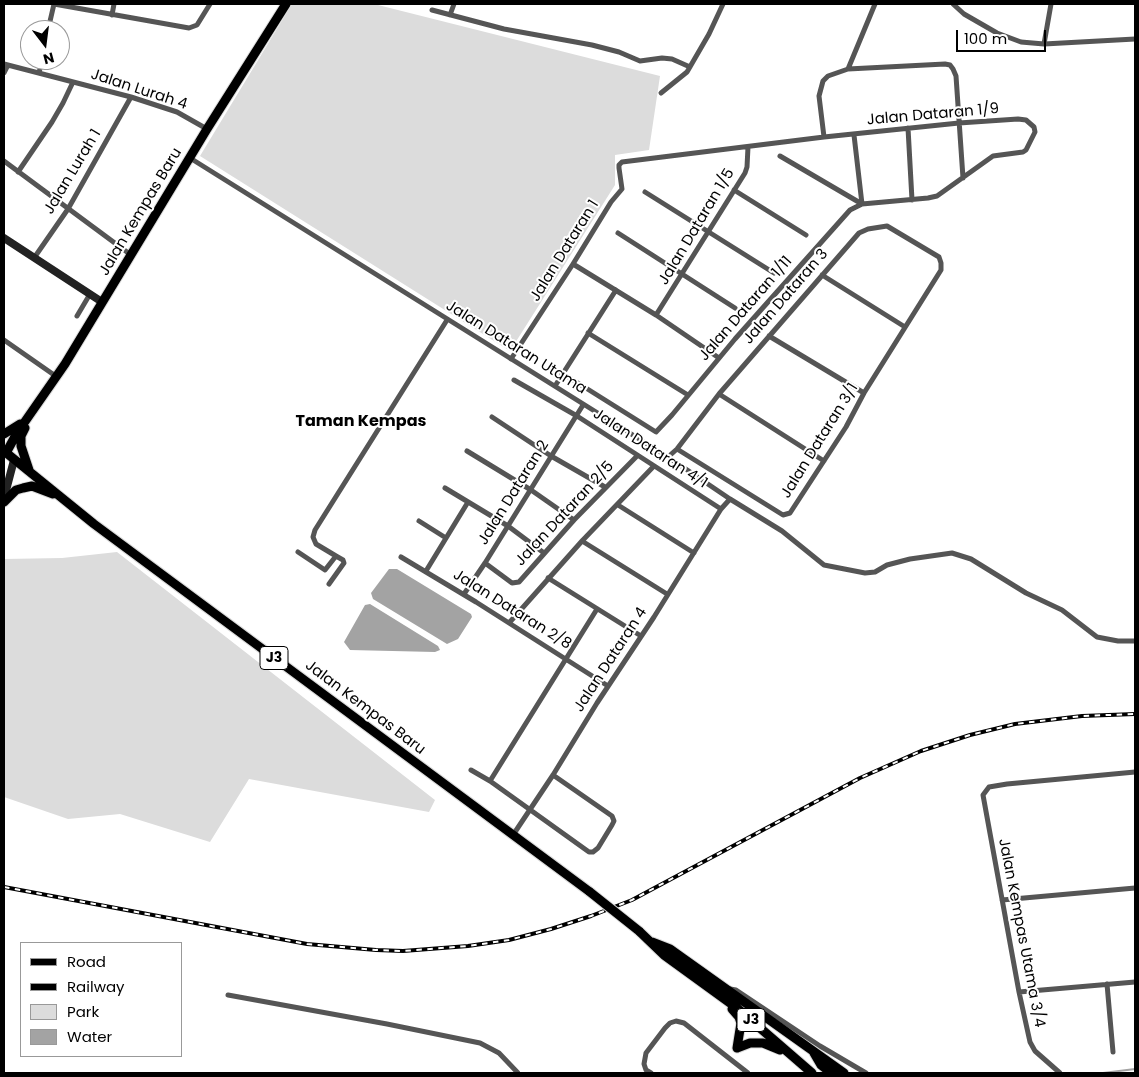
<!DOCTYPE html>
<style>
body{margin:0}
#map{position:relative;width:1139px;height:1077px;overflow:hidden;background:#fff;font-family:Poppins,sans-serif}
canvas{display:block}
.frame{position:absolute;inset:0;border:5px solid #000;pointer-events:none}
.legend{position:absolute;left:20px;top:942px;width:162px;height:115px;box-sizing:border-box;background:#fff;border:1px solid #999;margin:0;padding:6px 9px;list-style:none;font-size:15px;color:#000}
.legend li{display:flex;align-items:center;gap:10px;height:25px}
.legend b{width:25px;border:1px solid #999}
.north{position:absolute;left:20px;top:20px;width:50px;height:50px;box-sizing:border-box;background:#fff;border:1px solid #999;border-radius:50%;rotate:165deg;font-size:14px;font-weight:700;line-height:20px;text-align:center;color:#000}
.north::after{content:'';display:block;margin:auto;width:18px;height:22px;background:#000;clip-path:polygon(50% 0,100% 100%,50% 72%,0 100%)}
.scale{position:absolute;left:956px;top:30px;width:90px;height:22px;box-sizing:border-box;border:2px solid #000;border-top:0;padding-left:6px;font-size:15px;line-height:18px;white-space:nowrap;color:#000;-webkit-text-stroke:4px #fff;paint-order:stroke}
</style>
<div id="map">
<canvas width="1139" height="1077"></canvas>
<div class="frame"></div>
<ul class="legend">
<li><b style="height:6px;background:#000"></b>Road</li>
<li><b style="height:6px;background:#000"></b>Railway</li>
<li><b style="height:14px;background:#dcdcdc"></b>Park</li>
<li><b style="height:14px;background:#a3a3a3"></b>Water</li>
</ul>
<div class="north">N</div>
<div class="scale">100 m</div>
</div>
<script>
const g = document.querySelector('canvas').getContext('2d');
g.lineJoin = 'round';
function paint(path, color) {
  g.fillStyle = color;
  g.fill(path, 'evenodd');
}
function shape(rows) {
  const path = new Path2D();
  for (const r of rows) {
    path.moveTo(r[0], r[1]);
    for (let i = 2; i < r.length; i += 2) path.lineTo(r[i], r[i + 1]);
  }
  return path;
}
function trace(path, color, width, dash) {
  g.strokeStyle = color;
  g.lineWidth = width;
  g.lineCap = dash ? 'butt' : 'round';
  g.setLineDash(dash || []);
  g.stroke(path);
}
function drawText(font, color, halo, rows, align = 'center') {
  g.font = font + ' Poppins,sans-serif';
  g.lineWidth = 4;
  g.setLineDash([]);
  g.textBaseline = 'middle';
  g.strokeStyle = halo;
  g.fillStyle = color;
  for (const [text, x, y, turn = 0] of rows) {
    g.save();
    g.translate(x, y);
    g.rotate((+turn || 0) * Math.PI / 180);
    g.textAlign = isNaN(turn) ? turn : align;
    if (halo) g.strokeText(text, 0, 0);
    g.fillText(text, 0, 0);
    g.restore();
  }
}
const green = shape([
 [292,4,374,4,660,76,649,150,615,155,615,185,510,351,200,156],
 [117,552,435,800,429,812,249,779,210,842,120,814,68,819,4,797,4,559,62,558]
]);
const water = shape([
 [389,569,397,569,471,614,472,617,458,639,447,644,373,599,371,593],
 [370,604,438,646,440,650,435,652,350,650,344,642,365,605]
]);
const stream = shape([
 [1103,1073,1135,1069]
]);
const street = shape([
 [54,4,189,28,197,25,210,4],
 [953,4,964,14,997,33,1021,42,1044,44,1135,39],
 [432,10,504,29,592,45,619,52,640,61,662,58,672,59,690,67],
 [112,15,114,4],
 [450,15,454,4],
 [48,30,54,4],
 [1044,44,1051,4],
 [4,64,131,97,177,112,207,129],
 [848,69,875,4],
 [4,73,8,65],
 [39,73,42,60],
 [661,93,687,72,709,34,723,4],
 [908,128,912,200],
 [854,135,862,204],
 [824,137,819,96,823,81,828,76,848,69,945,64,950,65,953,69,956,76,963,178],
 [780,156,862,204],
 [190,158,668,457,730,499,782,531,824,565,865,573,875,572,887,565,910,559,952,553,971,559,1026,593,1062,610,1097,637,1118,641,1135,641],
 [4,161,131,255],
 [18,172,52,122,63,103,73,82],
 [734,190,806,235],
 [645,192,774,273],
 [618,233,735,308],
 [34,258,68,209,131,97],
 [573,264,656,315,719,358],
 [822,275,905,327],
 [656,315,745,173,747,167,748,147],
 [77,316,90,294],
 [588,333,688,395],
 [769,336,864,393],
 [4,340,57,377],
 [511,359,573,264,611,202,622,189,619,168,619,165,622,162,824,137,959,123,1018,119,1026,120,1034,127,1035,132,1026,150,1023,152,993,156,937,196,928,198,862,204,850,210,735,339,672,415,656,432,562,373],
 [514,380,577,416,721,509],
 [555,386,616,290],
 [719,394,824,461],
 [492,417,551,456,605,487],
 [467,451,531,490,574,520],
 [668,457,677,449,719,394,859,233,868,229,887,226,939,257,941,263,941,270,864,393,846,427,790,513,783,515,677,449],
 [445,488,508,526,544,553],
 [618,505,694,553],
 [419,521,446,538],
 [582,541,667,594],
 [298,552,325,570,336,556,316,544,313,537,315,530,447,320],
 [401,557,476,602,608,686],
 [485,563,512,583,519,582,574,520,637,456],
 [426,571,468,502],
 [548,578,641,636],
 [329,584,344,563,343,560,336,556],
 [464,594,485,563,583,405],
 [509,623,582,541,653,467],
 [471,770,490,781,589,852,593,852,598,848,612,825,614,821,612,816,553,775],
 [490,781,597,609],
 [513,835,553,775,597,703,654,617,721,509,730,499],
 [1002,900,1135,888],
 [1107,984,1113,1052],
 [730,989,736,990,820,1046,866,1073],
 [1019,992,1135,982],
 [228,995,387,1024,480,1043,499,1053,518,1073],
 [651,1073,646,1070,644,1064,646,1053,665,1028,670,1023,676,1021,684,1023,748,1073],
 [1060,1073,1035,1051,1030,1042,1019,992,983,795,989,787,1007,784,1135,772]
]);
const secondary = shape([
 [4,238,102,302],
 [4,498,14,460]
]);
const primary = shape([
 [25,428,21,436,21,446,29,470],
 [4,434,20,424],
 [4,451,94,524,590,892],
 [6,453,17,433,65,364,207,129,286,4],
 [4,502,16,490,23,488,32,486,53,494],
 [639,931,664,955,737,1008,812,1073],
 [652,942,670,949,844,1073],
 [732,1009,739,1017,741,1023,737,1048],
 [737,1048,750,1043,763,1043,780,1050],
 [814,1053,821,1065,831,1073]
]);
const rail = shape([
 [4,887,307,944,376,950,403,951,468,946,509,940,551,929,591,916,632,900,860,778,921,751,970,735,1015,724,1082,716,1135,714]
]);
const primaryBridge = shape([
 [590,892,639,931]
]);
const shields = [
 [274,658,28],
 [751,1020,28]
];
const shieldNames = [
 ["J3",274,658],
 ["J3",751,1020]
];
const streetNames = [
 ["Jalan Lurah 4",139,90,18],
 ["Jalan Dataran 1/9",933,115,-5],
 ["Jalan Lurah 1",73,172,-59],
 ["Jalan Kempas Baru",141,212,-59],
 ["Jalan Dataran 1/5",697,227,-59],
 ["Jalan Dataran 1",565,251,-58],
 ["Jalan Dataran 3",786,297,-49],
 ["Jalan Dataran 1/11",746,309,-49],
 ["Jalan Dataran Utama",516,348,32],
 ["Jalan Dataran 3/1",820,441,-58],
 ["Jalan Dataran 4/1",650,449,33],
 ["Jalan Dataran 2",514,493,-58],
 ["Jalan Dataran 2/5",565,514,-47],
 ["Jalan Dataran 2/8",512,610,32],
 ["Jalan Dataran 4",611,660,-57],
 ["Jalan Kempas Baru",365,708,37],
 ["Jalan Kempas Utama 3/4",1021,933,79]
];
const neighbourhoodNames = [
 ["Taman Kempas",361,422]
];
paint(green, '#dcdcdc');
paint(water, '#a3a3a3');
trace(stream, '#a3a3a3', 2);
trace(primary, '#dbdbdb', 11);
trace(street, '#555', 5);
trace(secondary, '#222', 8);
trace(primary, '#000', 9);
trace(rail, '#000', 4);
trace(rail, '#fff', 2, [5.5]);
trace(primaryBridge, '#dbdbdb', 11, []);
trace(primaryBridge, '#000', 9);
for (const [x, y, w] of shields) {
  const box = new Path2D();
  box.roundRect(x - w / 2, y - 11.5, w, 23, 4);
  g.fillStyle = '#fff';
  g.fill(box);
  trace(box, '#000', 1);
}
drawText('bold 14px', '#000', null, shieldNames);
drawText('15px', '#000', '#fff', streetNames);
drawText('bold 16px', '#000', '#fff', neighbourhoodNames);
</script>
